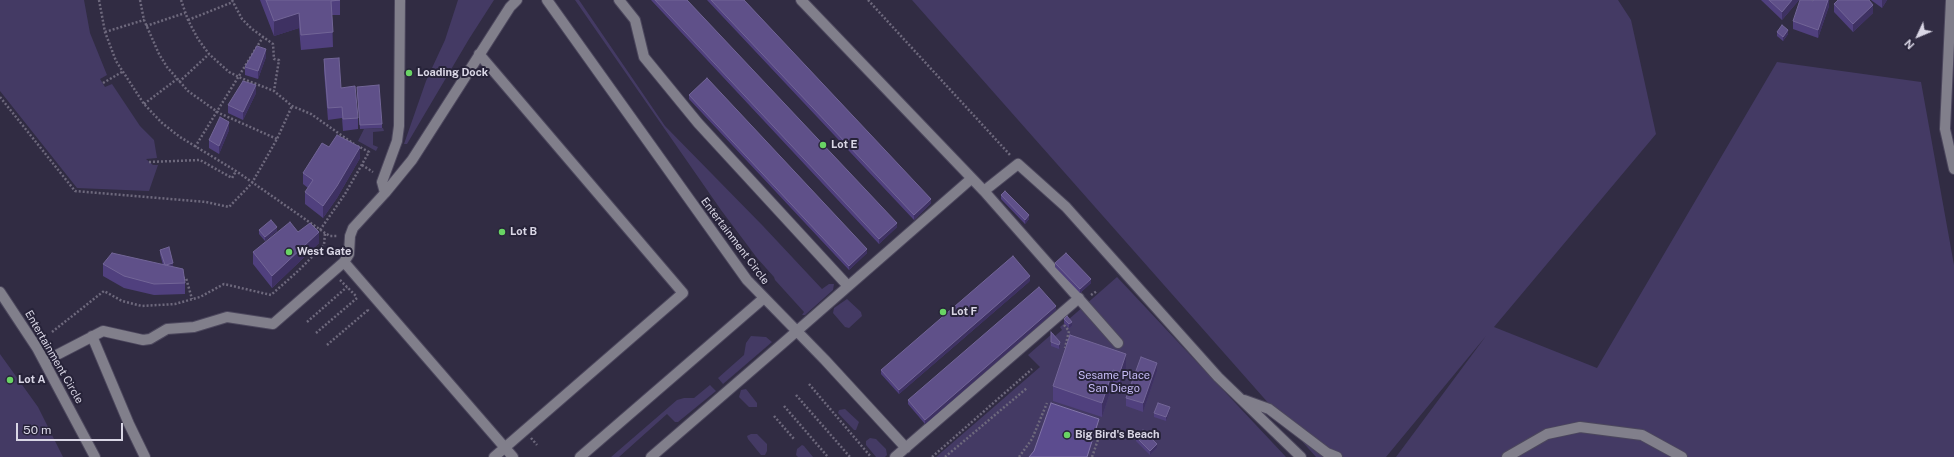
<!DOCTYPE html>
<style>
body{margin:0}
#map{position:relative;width:1954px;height:457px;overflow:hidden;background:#312c43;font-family:"Public Sans",sans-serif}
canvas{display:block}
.north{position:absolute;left:1898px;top:16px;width:40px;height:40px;-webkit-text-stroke:3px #272339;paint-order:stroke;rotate:226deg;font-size:11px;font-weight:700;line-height:16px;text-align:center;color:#d9d6e5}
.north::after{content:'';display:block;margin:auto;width:14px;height:18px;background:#d9d6e5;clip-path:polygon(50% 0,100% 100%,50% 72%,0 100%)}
.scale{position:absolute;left:16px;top:423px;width:107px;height:18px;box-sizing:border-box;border:2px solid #d9d6e5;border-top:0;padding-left:5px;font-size:12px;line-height:14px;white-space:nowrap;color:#d9d6e5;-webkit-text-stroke:3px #272339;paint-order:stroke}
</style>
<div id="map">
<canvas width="1954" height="457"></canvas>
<div class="north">N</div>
<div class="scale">50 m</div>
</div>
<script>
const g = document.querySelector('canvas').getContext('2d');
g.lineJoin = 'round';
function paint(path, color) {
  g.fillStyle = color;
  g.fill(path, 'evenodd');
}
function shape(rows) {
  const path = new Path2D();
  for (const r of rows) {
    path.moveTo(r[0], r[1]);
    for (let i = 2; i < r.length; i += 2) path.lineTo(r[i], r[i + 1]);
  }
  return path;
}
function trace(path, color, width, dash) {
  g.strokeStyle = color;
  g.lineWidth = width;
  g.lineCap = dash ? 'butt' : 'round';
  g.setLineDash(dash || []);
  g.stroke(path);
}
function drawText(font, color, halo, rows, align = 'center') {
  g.font = font + ' "Public Sans",sans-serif';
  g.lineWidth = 4;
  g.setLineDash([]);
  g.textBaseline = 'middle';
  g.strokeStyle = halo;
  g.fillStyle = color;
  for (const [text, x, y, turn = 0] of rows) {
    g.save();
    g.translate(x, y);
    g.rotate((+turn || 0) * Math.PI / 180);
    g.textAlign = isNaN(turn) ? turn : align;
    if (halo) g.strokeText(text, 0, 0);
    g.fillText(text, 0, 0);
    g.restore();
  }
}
const green = shape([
 [0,0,84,0,90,33,107,75,100,79,105,87,112,84,140,126,154,140,157,158,146,159,153,165,158,165,149,191,77,188,0,91],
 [458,0,494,0,469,39,407,144,404,144,426,81,445,40],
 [575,0,579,0,665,126,763,226,822,289,829,284,834,284,833,290,805,315,802,315,804,312,775,280,774,277,757,258,721,210],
 [912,0,1618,0,1631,20,1656,134,1494,327,1597,368,1777,62,1921,82,1954,265,1954,457,1396,457,1486,336,1386,457,1316,457],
 [383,128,384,131,373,132,373,145,378,147,376,151,358,141,364,129],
 [1117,277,1286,457,936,457,1040,367,1028,355,1053,333,1055,336,1062,330,1060,327],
 [847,299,861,312,862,316,849,328,845,327,833,313,834,308],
 [751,336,766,337,772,342,723,384,718,378,744,355,746,343],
 [0,354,38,407,63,457,0,457],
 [710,385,716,391,678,422,675,422,667,414,619,457,611,457,677,400,684,398,694,398],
 [746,389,757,403,757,407,749,407,739,397,741,390],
 [845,409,859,422,856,430,854,430,838,413,839,410],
 [751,434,757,434,767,444,767,451,765,455,761,455,748,439,747,436],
 [870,438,876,439,886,449,887,455,885,457,876,457,866,445,866,441],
 [802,445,804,446,813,457,798,457,796,455,797,449]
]);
const water = shape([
 [1051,403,1099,419,1087,457,1029,457,1034,451,1051,403]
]);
const path = shape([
 [99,0,105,32,116,61,144,104,162,123,180,137,236,171,325,233,330,236,337,236],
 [140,0,144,20,159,54,167,67,188,91,219,113,277,139],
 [181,0,188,20,198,39,209,54,229,72,241,78,274,91,292,106,311,114,354,144],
 [232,0,242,19,252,29,273,44,274,59,279,60,274,91],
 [868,0,1011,156],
 [188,20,233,2],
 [146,26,185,13],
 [105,32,144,20],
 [179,82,209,54],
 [103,83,122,72],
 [0,97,75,191,206,202,229,207,252,183,277,139,292,106],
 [144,104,177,79],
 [195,147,263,37],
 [149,162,200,160,232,178,236,171],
 [362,165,373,172],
 [320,230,345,194,369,152,358,146],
 [183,278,186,278,192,299],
 [340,280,356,296],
 [1091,295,1097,291],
 [307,322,347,287],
 [1064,325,1069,331,1065,348],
 [52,332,104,291,122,301,142,306,175,304,200,297,224,284,271,295,298,271,324,245,325,233],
 [316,333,357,298],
 [327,345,368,310,367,309],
 [809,384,871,457],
 [796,395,850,457],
 [784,406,828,457],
 [774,416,794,439],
 [531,438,537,445],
 [932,457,1032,369],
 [945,457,1027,388],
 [1019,457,1032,439,1047,403],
 [1092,457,1100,434]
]);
const minor = shape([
 [547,0,747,280,825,360,906,448],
 [619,0,635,20,644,57,698,123,848,286],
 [801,0,984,191,1118,343],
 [1951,0,1945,129,1954,169],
 [479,54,683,293,494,457],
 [984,191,1018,164,1066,207,1218,377,1301,457],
 [385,193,382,182,397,141,399,126,400,0],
 [344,262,349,254,350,236,353,228,385,193,412,160,510,7,517,0],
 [0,292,37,348,95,457],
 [92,336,129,424,145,457],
 [45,361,103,331,143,340,150,339,167,329,194,327,227,317,273,324,344,262,513,457],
 [1244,400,1269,409,1327,453,1337,457],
 [580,457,764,298],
 [651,457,782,344,971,179],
 [895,457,1079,298],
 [1507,457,1547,434,1580,427,1642,435,1682,457]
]);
const wall = shape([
 [260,0,340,0,340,15,332,15,333,47,301,50,299,28,274,36],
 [651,0,687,0,897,227,879,244],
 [707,0,744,0,931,203,914,220],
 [1761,0,1799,0,1782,20],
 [1829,0,1829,6,1818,38,1793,29,1793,21,1813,1],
 [1871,0,1887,0,1882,8],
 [1834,4,1873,13,1853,32,1834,12],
 [1777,32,1788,34,1783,41,1777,36],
 [266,57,258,79,245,75,245,67],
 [324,59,341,88,358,118,358,129,343,131,342,118,328,120,324,71],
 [357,91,382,124,382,128,360,129],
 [256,93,243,120,228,113,228,105],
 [689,95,867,253,849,270,689,99],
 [229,130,219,154,209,148,209,140],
 [329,147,360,158,337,198,323,218,305,204,305,192,308,188,303,184,303,173],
 [1001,195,1029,219,1025,224,1001,199],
 [259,230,277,231,265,241,259,234],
 [298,232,319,243,272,288,253,264,253,252],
 [160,250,185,283,185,294,154,295,124,288,103,276,103,264,163,265,160,254],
 [1055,263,1091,283,1080,293,1055,267],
 [1030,281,899,394,881,374,881,370],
 [1056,310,925,424,908,404,908,400],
 [1064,319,1072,326,1069,328,1064,323],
 [1051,332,1060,347,1059,349,1051,346],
 [1070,335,1126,368,1120,387,1113,384,1102,417,1053,401,1053,386],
 [1157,371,1143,412,1126,406,1126,398],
 [1170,411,1166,421,1154,417,1154,413],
 [1136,437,1157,448,1150,455,1136,441]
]);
const shadedWall = shape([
 [1792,0,1799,0,1782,20,1782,12],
 [1828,0,1829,0,1829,6,1818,38,1818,30],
 [1882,0,1887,0,1882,8],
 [1873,5,1873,13,1853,32,1853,24],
 [299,13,299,28,274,36,274,21],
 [1788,30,1788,34,1783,41,1783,37],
 [266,49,266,57,258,79,258,71],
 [256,85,256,93,243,120,243,112],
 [229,122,229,130,219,154,219,146],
 [360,147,360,158,337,198,323,218,323,206],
 [931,199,931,203,914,220,914,215],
 [1029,215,1029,219,1025,224,1025,220],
 [897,223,897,227,879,244,879,239],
 [277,227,277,231,265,241,265,237],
 [319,232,319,243,272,288,272,276],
 [867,249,867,253,849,270,849,266],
 [173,263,173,267,165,266],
 [1030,276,1030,281,899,394,899,390],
 [1091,279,1091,283,1080,293,1080,289],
 [1056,306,1056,310,925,424,925,420],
 [1072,322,1072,326,1069,328,1069,324],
 [1060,342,1060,347,1059,349,1059,345],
 [1126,354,1126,368,1120,387,1120,372],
 [1157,363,1157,371,1143,412,1143,403],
 [1113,370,1113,384,1102,417,1102,403],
 [1170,407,1170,411,1166,421,1166,417],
 [1157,444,1157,448,1150,455,1150,451]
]);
const building = shape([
 [266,0,340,0,331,1,333,32,301,35,299,13,274,21,266,0],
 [655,0,687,0,897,223,879,239,655,0],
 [711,0,744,0,931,199,914,215,711,0],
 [1769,0,1792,0,1782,12,1769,0],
 [1800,0,1811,0,1813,1,1813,0,1828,0,1818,30,1793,21,1800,0],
 [1838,0,1869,0,1873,5,1853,24,1834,4,1838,0],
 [1782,25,1788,30,1783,37,1777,32,1782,25],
 [257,46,266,49,258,71,245,67,257,46],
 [339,58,341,88,355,86,358,118,343,119,342,107,328,108,324,59,339,58],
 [707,78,867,249,849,266,689,95,707,78],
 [243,81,256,85,243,112,228,105,243,81],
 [379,85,382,124,360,125,357,87,379,85],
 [220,117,229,122,219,146,209,140,220,117],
 [337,135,360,147,337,186,323,206,305,192,313,180,303,173,322,143,329,147,337,135],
 [1005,191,1029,215,1025,220,1001,195,1005,191],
 [271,220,277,227,265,237,259,230,271,220],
 [290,222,298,232,310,223,319,232,272,276,253,252,290,222],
 [169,247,173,263,166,265,165,265,160,250,169,247],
 [112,253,183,269,185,283,154,284,124,276,103,264,112,253],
 [1066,253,1091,279,1080,289,1055,263,1066,253],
 [1013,256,1030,276,899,390,881,370,1013,256],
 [1039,287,1056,306,925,420,908,400,1039,287],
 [1067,316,1072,322,1069,324,1064,319,1067,316],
 [1051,332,1060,342,1059,345,1051,342,1051,332],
 [1070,335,1126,354,1120,372,1113,370,1102,403,1053,386,1070,335],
 [1141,357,1157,363,1143,403,1126,398,1141,357],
 [1158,403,1170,407,1166,417,1154,413,1158,403],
 [1143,430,1157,444,1150,451,1136,437,1143,430]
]);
const markers = [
 [409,73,4,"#69d464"],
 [823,145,4,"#69d464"],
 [502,232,4,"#69d464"],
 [289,252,4,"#69d464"],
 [943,312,4,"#69d464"],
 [10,380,4,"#69d464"],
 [1067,435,4,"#69d464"]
];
const poiNames = [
 ["Loading Dock",417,73],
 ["Lot E",831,145],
 ["Lot B",510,232],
 ["West Gate",297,252],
 ["Lot F",951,312],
 ["Lot A",18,380],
 ["Big Bird's Beach",1075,435]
];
const streetNames = [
 ["Entertainment Circle",735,241,53],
 ["Entertainment Circle",54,357,60]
];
const parkNames = [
 ["Sesame Place",1114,376],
 ["San Diego",1114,389]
];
paint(green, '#443a64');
paint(water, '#5c4c8f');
trace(water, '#8275a9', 1);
trace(minor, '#4c475d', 12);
trace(path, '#6e697d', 2.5, [2, 2]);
trace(minor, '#817f8b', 10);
paint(wall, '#50407e');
paint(shadedWall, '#3e3162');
paint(building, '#5f5089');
trace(building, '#726597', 1);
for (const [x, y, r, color] of markers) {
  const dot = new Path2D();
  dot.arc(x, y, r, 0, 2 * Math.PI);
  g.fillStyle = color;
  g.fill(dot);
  trace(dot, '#272339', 1.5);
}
drawText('bold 11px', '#d9d6e5', '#272339', poiNames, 'left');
drawText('11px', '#d9d6e5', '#272339', streetNames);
drawText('11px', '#c7bcf7', '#272339', parkNames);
</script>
